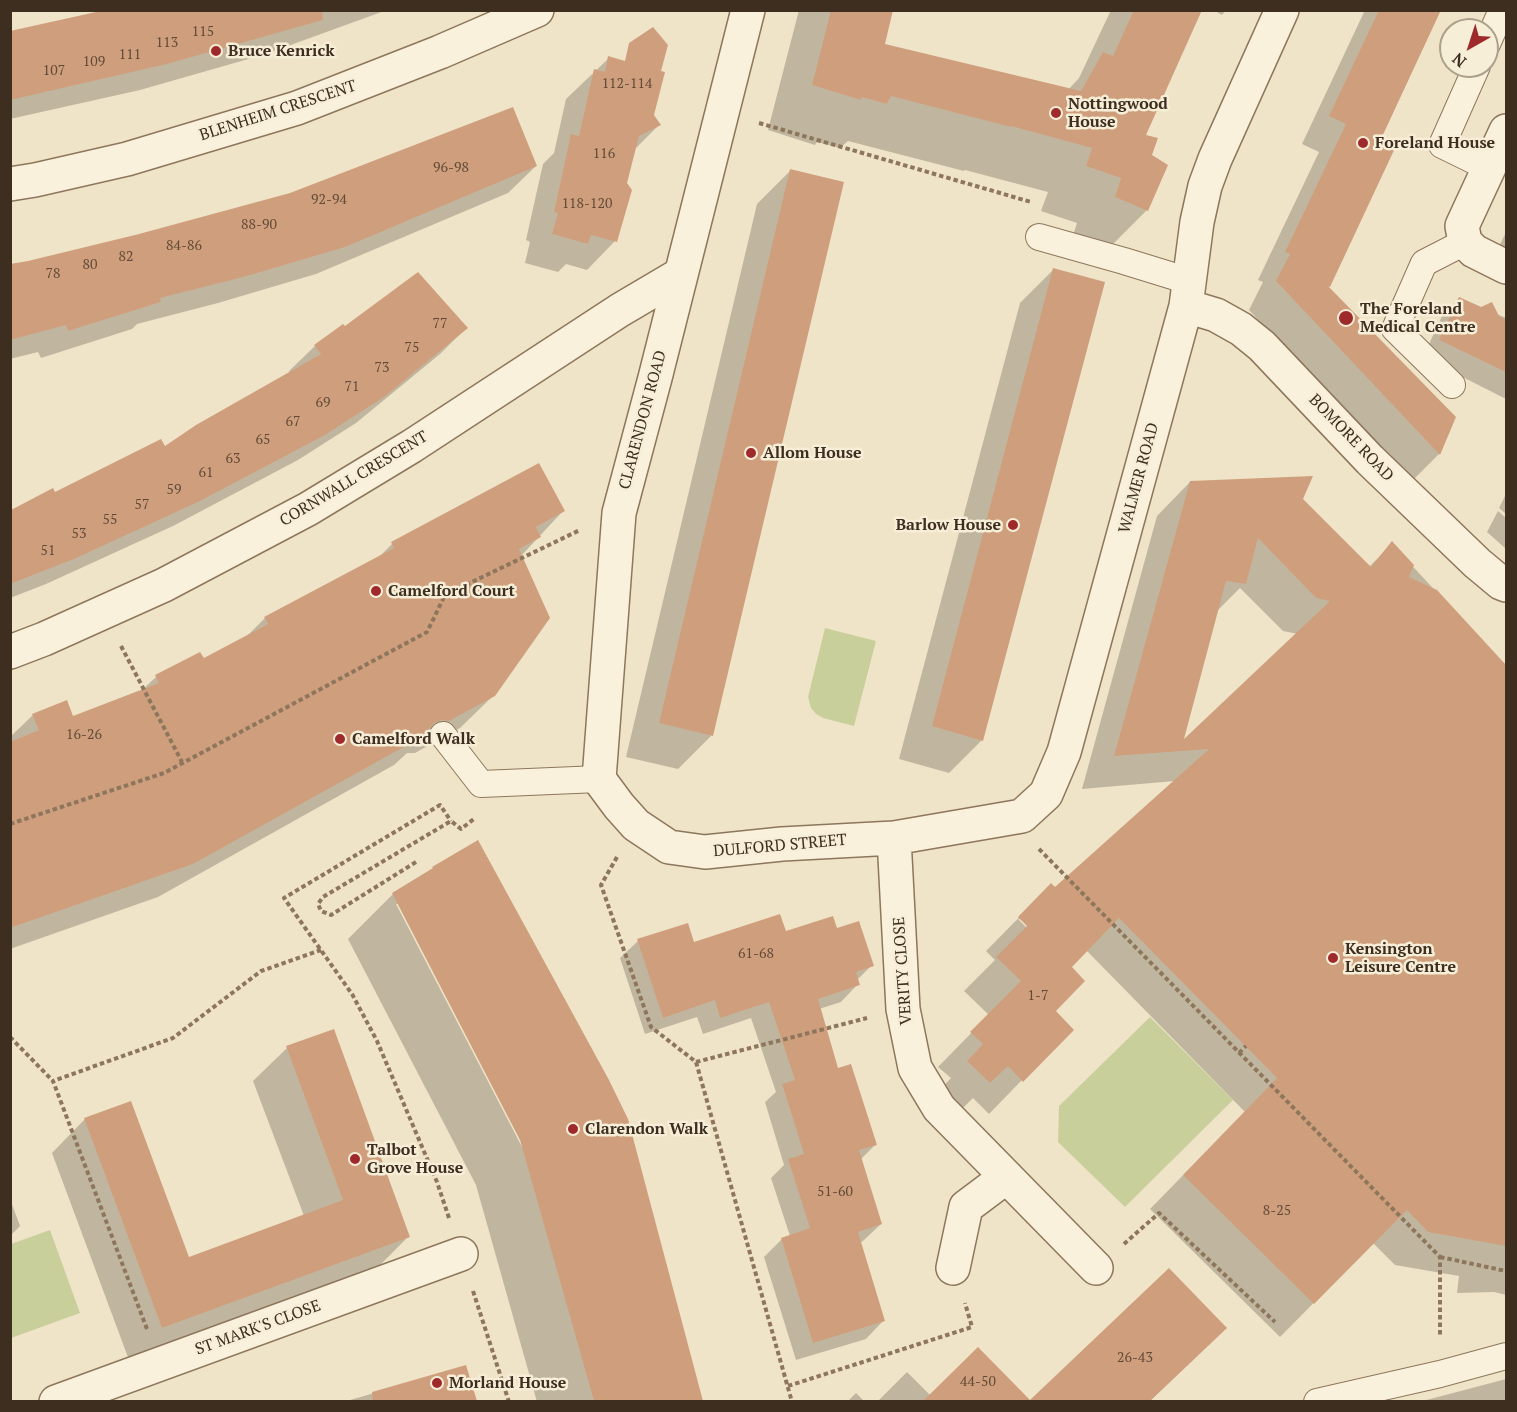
<!DOCTYPE html>
<style>
body{margin:0}
#map{position:relative;width:1517px;height:1412px;overflow:hidden;background:#f0e4c8;font-family:"PT Serif",serif}
canvas{display:block}
.frame{position:absolute;inset:0;border:12px solid #3d2e20;pointer-events:none}
.north{position:absolute;left:1439px;top:18px;width:60px;height:60px;box-sizing:border-box;background:#f7eed8;border:2px solid #ada18e;border-radius:50%;rotate:219deg;font-size:16px;font-weight:700;line-height:24px;text-align:center;color:#3d2e20}
.north::after{content:'';display:block;margin:auto;width:21px;height:27px;background:#9e2a2b;clip-path:polygon(50% 0,100% 100%,50% 72%,0 100%)}
</style>
<div id="map">
<canvas width="1517" height="1412"></canvas>
<div class="frame"></div>
<div class="north">N</div>
</div>
<script>
const g = document.querySelector('canvas').getContext('2d');
g.lineJoin = 'round';
function paint(path, color) {
  g.fillStyle = color;
  g.fill(path, 'evenodd');
}
function shape(rows) {
  const path = new Path2D();
  for (const r of rows) {
    path.moveTo(r[0], r[1]);
    for (let i = 2; i < r.length; i += 2) path.lineTo(r[i], r[i + 1]);
  }
  return path;
}
function trace(path, color, width, dash) {
  g.strokeStyle = color;
  g.lineWidth = width;
  g.lineCap = dash ? 'butt' : 'round';
  g.setLineDash(dash || []);
  g.stroke(path);
}
function drawText(font, color, halo, rows, align = 'center') {
  g.font = font + ' "PT Serif",serif';
  g.lineWidth = 5;
  g.setLineDash([]);
  g.textBaseline = 'middle';
  g.strokeStyle = halo;
  g.fillStyle = color;
  for (const [text, x, y, turn = 0] of rows) {
    g.save();
    g.translate(x, y);
    g.rotate((+turn || 0) * Math.PI / 180);
    g.textAlign = isNaN(turn) ? turn : align;
    if (halo) g.strokeText(text, 0, 0);
    g.fillText(text, 0, 0);
    g.restore();
  }
}
const green = shape([
 [825,628,876,641,854,726,823,718,816,714,811,708,808,697],
 [1150,1017,1233,1100,1125,1207,1058,1142,1059,1106],
 [50,1230,80,1313,11,1338,11,1244]
]);
const shadow = shape([
 [112,10,387,10,266,54,140,90,10,119,10,33],
 [799,10,891,10,883,45,1068,90,1079,78,1111,10,1200,10,1144,136,1150,156,1147,210,1102,255,1071,242,1077,223,1041,211,1048,192,965,170,964,171,848,141,840,148,817,142,815,145,768,130],
 [1213,10,1226,10,1222,15],
 [1365,10,1440,10,1379,140,1327,287,1454,417,1439,454,1411,482,1249,310,1263,282,1258,280,1319,152,1302,144],
 [609,58,659,125,634,150,625,184,615,241,587,270,566,264,558,272,525,263,530,242,526,240,543,164,554,153,566,99],
 [536,166,508,193,316,274,218,303,137,324,132,329,41,358,38,352,10,359,10,265],
 [790,171,842,183,711,736,678,769,626,757,757,204],
 [1506,232,1506,260,1495,255],
 [1053,270,982,740,949,773,899,759,1020,303],
 [1460,298,1506,318,1506,399,1423,357,1442,316],
 [345,328,466,328,440,354,356,423,298,460,173,526,46,584,10,598,10,512,53,490,55,494,164,448,290,373,289,371,315,346],
 [1190,482,1302,499,1369,567,1392,544,1506,667,1506,1295,1494,1292,1457,1293,1459,1276,1395,1265,1373,1243,1280,1337,1150,1209,1245,1112,1086,950,1070,967,1053,1011,1022,1080,989,1114,973,1098,956,1115,935,1095,951,1078,938,1067,989,1015,964,991,995,960,986,951,1051,885,1055,889,1175,781,1082,789,1157,516],
 [1240,588,1283,631,1298,634,1181,744,1217,611],
 [1018,919,1022,919,1033,930,1031,932],
 [1506,494,1506,514,1499,508],
 [563,511,521,556,494,695,460,728,415,753,407,753,394,765,158,897,10,949,10,737,33,715,72,718,141,691,156,677,203,660,245,638,265,618,376,560,392,544],
 [1498,511,1506,518,1506,549,1487,532],
 [477,842,626,1120,701,1402,537,1402,476,1185,348,939,393,894,427,873,433,868],
 [396,904,400,904,525,1146,522,1147],
 [836,930,872,965,857,980,858,984,841,1002,819,1009,837,1069,875,1145,861,1159,881,1224,863,1241,860,1243,883,1321,866,1339,796,1360,764,1257,782,1239,790,1236,771,1178,784,1165,765,1102,776,1092,751,1018,703,1034,697,1017,645,1034,620,958,638,941,693,944,785,933],
 [287,1048,408,1237,375,1270,129,1360,52,1153,85,1119,188,1259,304,1216,253,1081],
 [10,1199,20,1226,10,1236],
 [978,1350,1029,1402,877,1402,907,1372,931,1396],
 [1199,1354,1149,1402,1032,1402,1044,1390],
 [465,1367,475,1402,343,1402],
 [1506,1379,1506,1402,1419,1402],
 [856,1393,865,1402,847,1402]
]);
const building = shape([
 [105,10,322,10,323,20,167,64,10,100,10,31],
 [831,10,893,10,885,44,1081,91,1103,52,1113,56,1134,10,1202,10,1146,135,1158,138,1152,155,1168,165,1148,211,1115,197,1121,178,1086,166,1092,148,1011,126,1011,127,891,96,887,104,862,97,861,100,812,85],
 [1379,10,1441,10,1381,139,1396,146,1330,287,1328,286,1456,417,1440,455,1276,281,1290,254,1285,252,1346,124,1329,116],
 [653,27,668,45,661,71,665,72,654,115,661,125,639,136,627,183,632,190,617,242,591,235,588,244,552,234,558,213,554,212,571,134,579,136,594,69,605,72,608,56,625,61,629,43],
 [513,107,537,166,345,247,247,276,160,298,161,302,68,331,66,325,10,340,10,264,28,261,139,234,290,193],
 [790,169,844,182,713,736,659,723],
 [1053,268,1105,282,983,741,932,726],
 [418,272,468,328,384,397,325,435,200,501,74,559,10,584,11,510,53,488,55,492,161,439,165,446,196,425,321,354,314,345,343,324,345,326],
 [1459,297,1481,307,1492,302,1499,316,1506,319,1506,372,1439,340],
 [539,463,565,511,536,527,541,537,519,549,550,618,495,696,449,721,442,720,434,723,429,729,429,733,193,864,10,928,10,742,39,730,32,714,67,700,73,716,159,683,155,675,200,652,204,658,268,624,264,617,394,548,391,542],
 [1313,476,1303,499,1371,567,1392,541,1414,565,1409,577,1437,590,1506,665,1506,1246,1428,1232,1407,1210,1314,1304,1183,1175,1277,1078,1119,918,1072,967,1085,981,1056,1011,1074,1030,1023,1082,1008,1066,990,1083,967,1061,983,1044,970,1032,1021,981,996,957,1027,926,1018,917,1051,883,1055,887,1209,749,1114,756,1190,481],
 [1258,538,1316,598,1330,601,1184,739,1226,581,1246,584],
 [478,840,609,1080,628,1119,703,1401,594,1401,520,1140,392,893,433,868,432,867],
 [780,914,786,931,833,916,837,928,859,921,874,966,856,972,860,985,818,999,838,1068,851,1064,877,1145,859,1150,882,1224,858,1232,885,1321,813,1343,781,1238,810,1228,788,1159,804,1154,782,1084,795,1080,769,1002,720,1018,715,1000,663,1018,637,939,688,923,694,942],
 [334,1029,410,1237,162,1328,84,1118,131,1101,189,1257,343,1200,286,1046],
 [1169,1268,1227,1328,1150,1401,923,1401,978,1347,1030,1400],
 [466,1365,477,1401,373,1401,372,1392]
]);
const path = shape([
 [759,123,1031,202],
 [121,646,182,762],
 [10,824,164,773,427,632,445,595,580,530],
 [1039,849,1440,1257,1440,1337],
 [617,857,601,885,651,1027,696,1062,792,1402],
 [416,862,331,915,321,911,318,904,323,897,451,821,461,829,475,818],
 [10,1037,53,1081],
 [1239,1053,1246,1046],
 [696,1062,867,1018],
 [449,1218,437,1182,377,1041,352,994,284,898,440,805,451,821],
 [1124,1244,1159,1213,1275,1322],
 [1440,1257,1506,1271],
 [473,1291,509,1402],
 [147,1329,53,1081,173,1038,261,971,321,950],
 [788,1386,972,1327,965,1303]
]);
const service = shape([
 [1487,44,1502,10],
 [1477,66,1442,145,1489,168],
 [1039,237,1124,261,1189,281],
 [1452,385,1395,329,1424,263,1465,242],
 [443,735,481,784,599,779],
 [1317,1402,1440,1374,1506,1356]
]);
const minor = shape([
 [748,10,655,378,619,513,599,779,619,806,636,825,669,847,705,852,782,844,894,838,1022,816,1046,794,1064,752,1186,306,1197,222,1205,186,1215,159,1282,10],
 [1506,131,1462,226,1465,242,1474,251,1506,267],
 [10,184,35,180,127,159,297,108,440,52,537,10],
 [1186,306,1216,315,1241,329,1262,346,1370,460,1477,563,1501,583,1506,585],
 [10,652,44,639,164,585,308,509,412,446,620,310,681,274],
 [894,838,903,1009,915,1068,939,1108,1096,1268],
 [953,1268,966,1207,1006,1177],
 [56,1402,461,1254]
]);
const markers = [
 [216,51,6,"#9e2a2b"],
 [1056,113,6,"#9e2a2b"],
 [1363,143,6,"#9e2a2b"],
 [1346,318,8,"#9e2a2b"],
 [751,453,6,"#9e2a2b"],
 [1013,525,6,"#9e2a2b"],
 [376,591,6,"#9e2a2b"],
 [340,739,6,"#9e2a2b"],
 [1333,958,6,"#9e2a2b"],
 [573,1129,6,"#9e2a2b"],
 [355,1159,6,"#9e2a2b"],
 [437,1383,6,"#9e2a2b"]
];
const numberNames = [
 ["115",203,32],
 ["113",167,43],
 ["111",130,55],
 ["109",94,62],
 ["107",54,71],
 ["112-114",627,84],
 ["116",604,154],
 ["96-98",451,168],
 ["92-94",329,200],
 ["118-120",587,204],
 ["88-90",259,225],
 ["84-86",184,246],
 ["82",126,257],
 ["80",90,265],
 ["78",53,274],
 ["77",440,324],
 ["75",412,348],
 ["73",382,368],
 ["71",352,387],
 ["69",323,403],
 ["67",293,422],
 ["65",263,440],
 ["63",233,459],
 ["61",206,473],
 ["59",174,490],
 ["57",142,505],
 ["55",110,520],
 ["53",79,534],
 ["51",48,551],
 ["16-26",84,735],
 ["61-68",756,954],
 ["1-7",1038,996],
 ["51-60",835,1192],
 ["8-25",1277,1211],
 ["26-43",1135,1358],
 ["44-50",978,1382]
];
const poiNames = [
 ["Bruce Kenrick",228,51],
 ["Nottingwood",1068,104],
 ["House",1068,122],
 ["Foreland House",1375,143],
 ["The Foreland",1360,309],
 ["Medical Centre",1360,327],
 ["Allom House",763,453],
 ["Barlow House",1001,525,"right"],
 ["Camelford Court",388,591],
 ["Camelford Walk",352,739],
 ["Kensington",1345,949],
 ["Leisure Centre",1345,967],
 ["Clarendon Walk",585,1129],
 ["Talbot",367,1150],
 ["Grove House",367,1168],
 ["Morland House",449,1383]
];
const streetNames = [
 ["BLENHEIM CRESCENT",278,111,-18],
 ["CLARENDON ROAD",643,420,-75],
 ["BOMORE ROAD",1351,438,46],
 ["WALMER ROAD",1139,478,-75],
 ["CORNWALL CRESCENT",354,479,-31],
 ["DULFORD STREET",780,846,-5],
 ["VERITY CLOSE",903,971,-94],
 ["ST MARK'S CLOSE",258,1328,-20]
];
paint(green, '#c9cf9b');
paint(shadow, '#0003');
paint(building, '#cf9f7d');
trace(service, '#8d765c', 28);
trace(minor, '#8d765c', 36);
trace(path, '#8d765c', 4, [4.5, 3]);
trace(service, '#faf1dc', 26);
trace(minor, '#faf1dc', 33);
for (const [x, y, r, color] of markers) {
  const dot = new Path2D();
  dot.arc(x, y, r, 0, 2 * Math.PI);
  g.fillStyle = color;
  g.fill(dot);
  trace(dot, '#f7eed8', 2);
}
drawText('14px', '#624a37', null, numberNames);
drawText('bold 16px', '#3d2e20', '#f7eed8', poiNames, 'left');
drawText('16px', '#3d2e20', '#f7eed8', streetNames);
</script>
